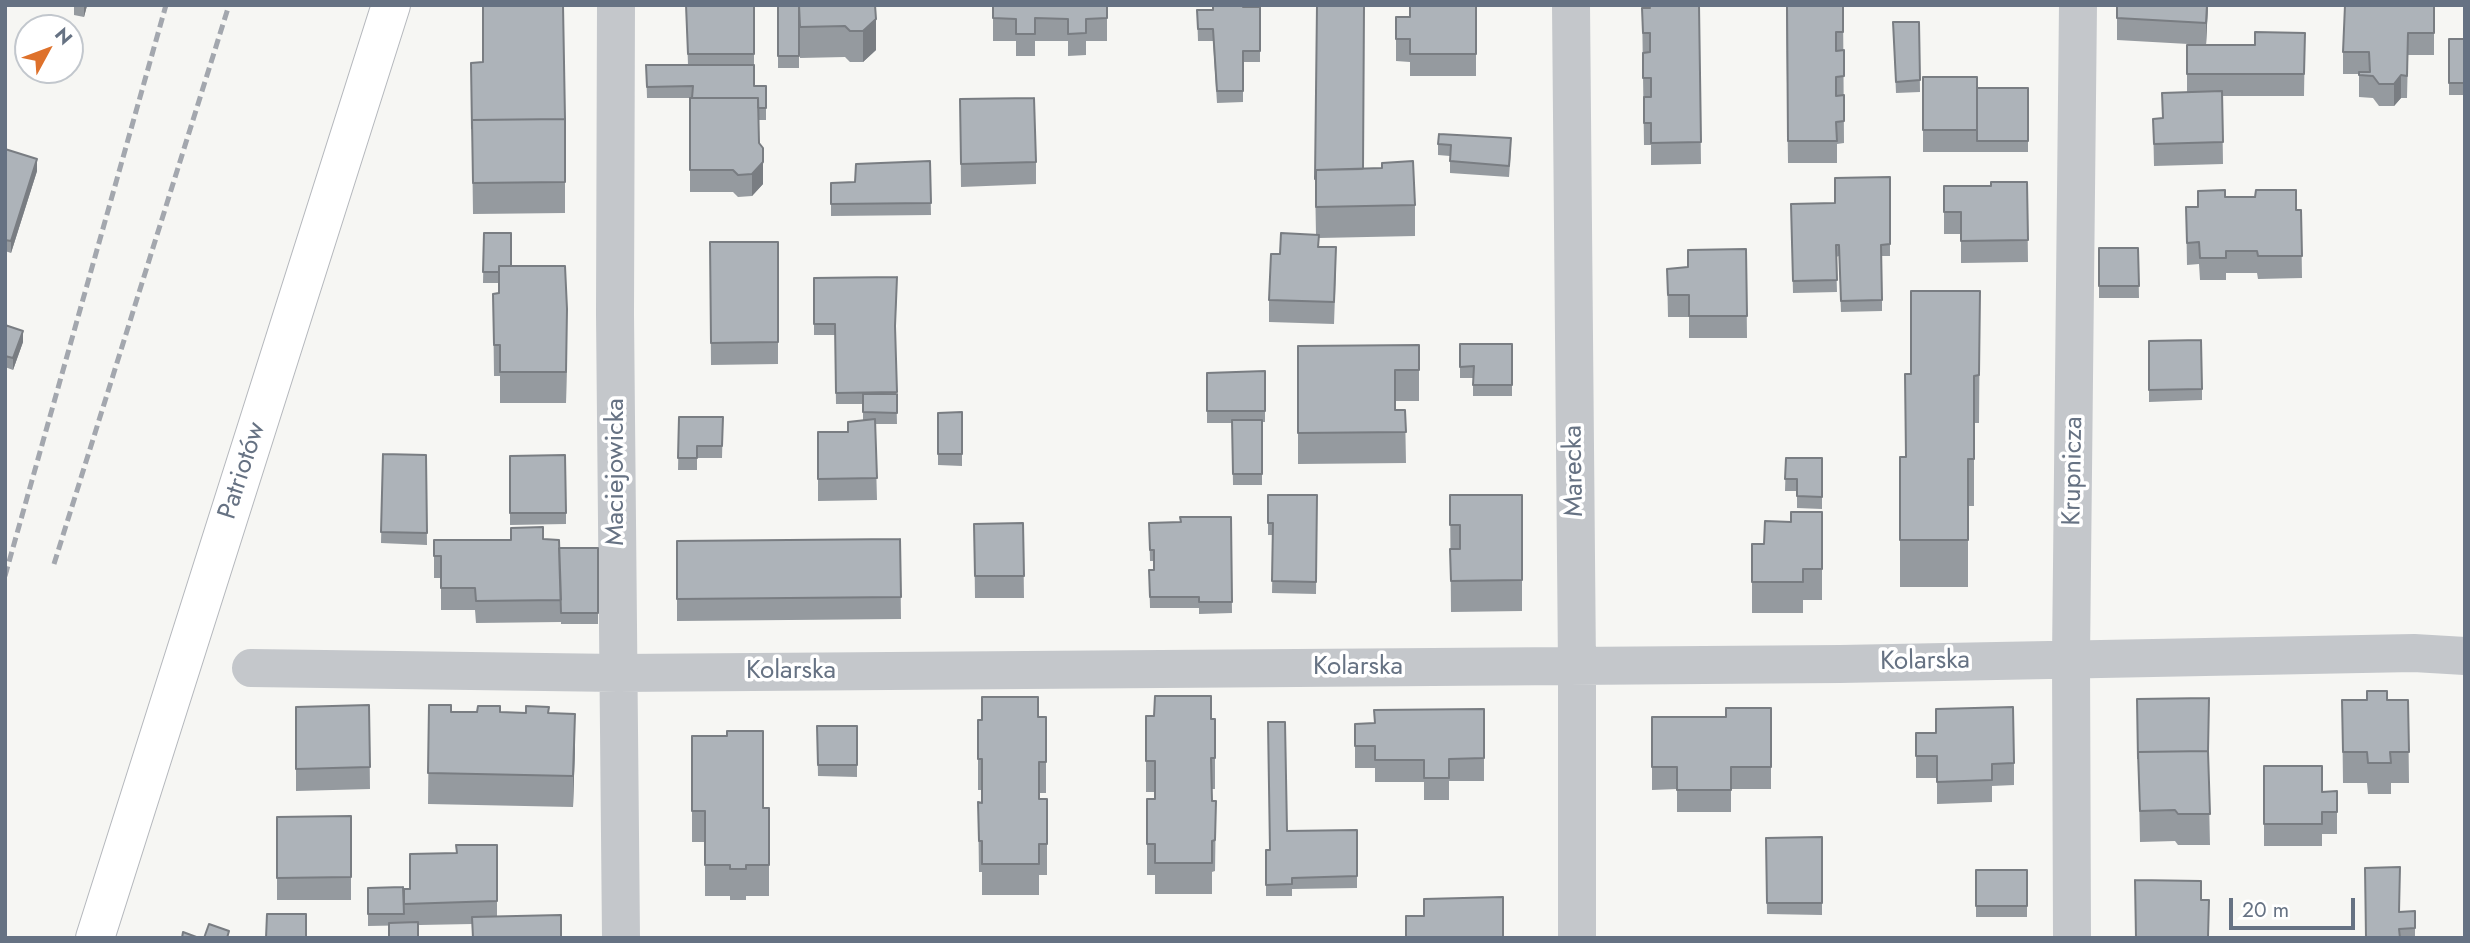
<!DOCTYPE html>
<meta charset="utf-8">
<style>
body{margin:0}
#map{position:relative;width:2470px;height:943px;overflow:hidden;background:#f6f6f3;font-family:Jost,sans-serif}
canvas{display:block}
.frame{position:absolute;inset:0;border:7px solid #667283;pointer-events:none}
.north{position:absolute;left:14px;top:14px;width:70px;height:70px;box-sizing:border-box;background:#fff;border:2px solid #c2c7cd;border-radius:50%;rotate:49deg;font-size:19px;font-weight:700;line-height:28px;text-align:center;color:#667283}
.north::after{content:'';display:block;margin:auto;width:24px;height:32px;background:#de712b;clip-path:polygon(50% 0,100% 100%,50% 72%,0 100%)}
.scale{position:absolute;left:2229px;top:898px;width:126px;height:32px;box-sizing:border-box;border:4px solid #667283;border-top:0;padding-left:9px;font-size:21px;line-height:24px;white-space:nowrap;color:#667283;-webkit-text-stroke:5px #fff;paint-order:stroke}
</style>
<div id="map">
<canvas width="2470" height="943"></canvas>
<div class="frame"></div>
<div class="north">N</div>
<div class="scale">20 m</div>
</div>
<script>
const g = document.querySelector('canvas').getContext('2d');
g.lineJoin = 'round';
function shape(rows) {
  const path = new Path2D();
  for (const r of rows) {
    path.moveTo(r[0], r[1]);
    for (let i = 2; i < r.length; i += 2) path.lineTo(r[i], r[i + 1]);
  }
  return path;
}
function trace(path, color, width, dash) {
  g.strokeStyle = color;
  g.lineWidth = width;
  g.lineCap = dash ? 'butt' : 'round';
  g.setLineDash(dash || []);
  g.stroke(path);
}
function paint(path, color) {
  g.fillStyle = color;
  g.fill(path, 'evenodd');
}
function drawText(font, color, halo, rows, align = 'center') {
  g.font = font + ' Jost,sans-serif';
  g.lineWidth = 7;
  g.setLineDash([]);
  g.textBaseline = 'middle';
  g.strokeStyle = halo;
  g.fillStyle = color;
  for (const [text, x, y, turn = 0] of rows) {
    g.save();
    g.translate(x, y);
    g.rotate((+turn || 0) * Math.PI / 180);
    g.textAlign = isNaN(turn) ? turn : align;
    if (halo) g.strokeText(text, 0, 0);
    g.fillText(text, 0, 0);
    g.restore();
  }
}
const minor = shape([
 [616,5,615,314,621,938],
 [1571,5,1577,667,1577,938],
 [251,668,618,673,1840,664,2414,653,2465,656],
 [2072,938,2071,658,2078,5]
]);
const major = shape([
 [95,938,391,5]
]);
const rail = shape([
 [54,564,229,5],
 [5,576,166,5]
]);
const wall = shape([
 [74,5,87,5,84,17,74,15],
 [686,5,754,5,754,86,766,86,766,120,758,120,759,143,763,184,752,196,738,197,733,192,690,192,690,98,647,98,646,65,688,65],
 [778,5,875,6,876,50,863,62,850,62,845,57,800,58,799,11,799,68,778,68],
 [993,5,1107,5,1107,41,1086,41,1086,55,1068,56,1068,41,1035,41,1035,56,1016,56,1016,41,993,41],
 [1476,5,1476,76,1410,76,1410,62,1396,61,1396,17,1410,17],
 [1642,5,1699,5,1701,164,1651,165,1651,145,1644,145],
 [1786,5,1843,5,1844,143,1837,144,1837,163,1788,163],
 [2117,5,2208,5,2206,45,2117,40],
 [2434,5,2434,55,2408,55,2407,98,2401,98,2394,106,2379,106,2373,98,2359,97,2359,74,2343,74,2343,52],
 [1243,7,1260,7,1260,62,1243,62,1243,102,1217,103,1213,41,1198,41,1197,10,1213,10],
 [1893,22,1919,22,1920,92,1896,93],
 [2305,33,2304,96,2222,96,2223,164,2154,166,2153,119,2162,118,2187,92,2187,45,2255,45],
 [2449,39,2465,39,2465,95,2449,95],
 [471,63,565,119,565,213,473,214],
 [1923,77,1977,88,2028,88,2028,152,1923,152],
 [960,99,1036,162,1036,184,961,187],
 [1438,144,1511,150,1509,177,1450,173,1450,156,1438,155],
 [5,149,37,171,11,253,5,251],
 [930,161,931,215,831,216,831,183,855,182],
 [1363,169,1415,205,1415,236,1319,238,1319,247,1336,269,1334,324,1269,322,1269,300,1280,254,1316,235,1315,179],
 [1890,177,1890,256,1882,256,1882,311,1841,312,1839,256,1836,257,1837,292,1793,293,1791,204,1835,203],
 [2027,182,2028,262,1961,263,1961,234,1944,234,1944,186,1991,186],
 [2225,197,2301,210,2302,278,2258,279,2257,273,2226,273,2226,280,2200,280,2199,264,2187,265,2186,207,2198,207],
 [484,233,511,266,567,340,566,403,500,403,500,376,494,376,493,294,499,293,499,283,483,283],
 [710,242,778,242,778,364,711,365],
 [2099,248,2138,248,2139,298,2099,298],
 [1746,249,1747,338,1689,338,1689,317,1668,317,1667,269,1688,267],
 [814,278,897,289,895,334,897,424,875,424,877,500,818,501,818,432,848,432,863,420,863,404,836,404,835,335,814,335],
 [1980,291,1979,423,1974,423,1974,506,1968,506,1968,587,1900,587,1900,457,1905,457],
 [5,325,23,342,13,370,5,367],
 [2149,341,2202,389,2202,400,2149,402],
 [1460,344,1512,344,1512,396,1473,396,1473,378,1460,378],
 [1419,345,1419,401,1395,401,1395,410,1405,410,1406,463,1298,464,1298,346],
 [1265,371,1265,422,1262,422,1262,485,1233,485,1232,423,1207,423,1207,373],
 [962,412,962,466,938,465,938,413],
 [679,417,723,417,722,458,697,458,697,470,678,470],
 [383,454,426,455,427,545,381,543],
 [510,456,566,513,566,524,510,525],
 [1786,458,1822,458,1822,509,1797,508,1797,491,1785,491],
 [1268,495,1317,495,1316,594,1272,593,1273,535,1268,535],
 [1450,495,1522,495,1522,611,1451,612],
 [1822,512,1822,600,1803,600,1803,613,1752,613,1752,544,1764,544,1791,522],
 [1231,517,1232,613,1199,614,1199,608,1150,608,1149,570,1154,570,1154,561,1150,561,1149,523,1180,522],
 [1023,523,1024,598,975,598,974,524],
 [511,528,543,539,559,553,598,548,598,624,561,624,561,619,561,622,476,623,475,610,441,610,441,578,434,578,434,540,511,540],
 [900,539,901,619,677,621,677,541],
 [2137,699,2208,755,2210,845,2178,845,2175,841,2140,842],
 [2342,700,2408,700,2409,783,2391,783,2391,794,2368,794,2367,783,2343,783],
 [369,705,370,789,296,791,296,707],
 [429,705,451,712,549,713,575,745,573,807,428,804],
 [1771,708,1771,789,1731,789,1731,812,1677,812,1677,789,1652,790,1652,717,1726,717],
 [1484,709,1484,781,1449,781,1449,800,1424,800,1424,782,1375,782,1375,768,1355,768,1355,724,1374,723],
 [1146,716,1215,719,1215,789,1212,789,1212,801,1216,801,1215,871,1212,872,1212,894,1155,894,1155,875,1147,875,1147,830,1155,799,1155,792,1146,792],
 [1038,717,1046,717,1046,793,1039,793,1039,799,1047,799,1047,875,1039,875,1039,895,982,895,982,872,979,872,978,802,982,803,982,790,978,790,978,751],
 [817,726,857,726,857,777,818,776],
 [1916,733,2014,763,2014,785,1992,786,1992,802,1937,804,1937,778,1916,778],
 [692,736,763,808,769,808,769,896,746,896,746,900,730,900,730,896,705,896,705,842,692,842],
 [2264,766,2322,792,2337,791,2337,834,2322,834,2322,846,2264,846],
 [351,816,351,900,277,900,277,817],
 [1357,830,1357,888,1292,889,1292,896,1266,896,1266,850,1270,850,1287,831],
 [1822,837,1822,915,1767,914,1766,838],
 [456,845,497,845,497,916,472,924,368,926,368,888,410,889,456,853],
 [1976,870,2027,870,2027,917,1976,917],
 [2415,911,2415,938,2365,938,2400,912]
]);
const shadedWall = shape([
 [84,5,87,5,87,6,84,17],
 [2207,5,2208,5,2206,45,2206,23],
 [876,19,876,50,863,62,863,31],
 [2401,75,2401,98,2394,106,2394,84],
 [37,159,37,171,11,253,11,241],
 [763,162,763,184,752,196,752,174],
 [567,309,567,340,566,403,566,372],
 [23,331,23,342,13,370,13,358],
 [575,714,575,745,573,807,573,776]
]);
const building = shape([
 [483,5,563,5,565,119,472,120,472,129,471,63,483,62,483,5],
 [686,5,754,5,754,54,688,54,686,5],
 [778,5,799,5,799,56,778,56,778,5],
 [799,5,875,5,876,19,863,31,850,31,845,26,800,27,799,5],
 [993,5,1107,5,1107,18,1086,19,1086,33,1068,34,1068,19,1035,18,1035,34,1016,34,1016,19,993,18,993,5],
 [1213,5,1243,5,1243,7,1260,7,1260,51,1243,51,1243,91,1217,91,1213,29,1198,29,1197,10,1213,10,1213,5],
 [1317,5,1364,5,1363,169,1316,170,1316,179,1315,179,1317,5],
 [1410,5,1476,5,1476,54,1410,54,1410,39,1396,39,1396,17,1410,17,1410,5],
 [1649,5,1699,5,1701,142,1651,143,1651,123,1644,123,1644,97,1651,97,1651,78,1643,78,1643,53,1650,52,1650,33,1643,33,1642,8,1650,8,1649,5],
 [1787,5,1843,6,1843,32,1836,32,1836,51,1844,50,1844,76,1836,77,1836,96,1844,95,1844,121,1836,122,1837,141,1788,141,1787,5],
 [2117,5,2207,5,2206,23,2117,18,2117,5],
 [2345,5,2434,5,2434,33,2408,33,2407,76,2401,75,2394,84,2379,84,2373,76,2359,75,2359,72,2370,72,2369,52,2343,52,2345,5],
 [1893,22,1919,22,1920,80,1896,82,1893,22],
 [2255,32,2305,33,2304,74,2187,74,2187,45,2255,45,2255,32],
 [2449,39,2465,39,2465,83,2449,83,2449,39],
 [646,65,754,65,754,86,766,86,766,108,758,108,758,98,692,98,693,86,647,87,646,65],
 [1923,77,1977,77,1977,130,1923,130,1923,77],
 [1977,88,2028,88,2028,141,1977,141,1977,88],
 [2222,91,2223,142,2154,144,2153,119,2163,118,2162,93,2222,91],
 [690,98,758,98,759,143,763,148,763,162,752,174,738,175,733,170,690,170,690,98],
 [1034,98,1036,162,961,164,960,99,1034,98],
 [565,119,565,182,473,183,472,120,565,119],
 [1439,134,1511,138,1509,166,1450,161,1451,145,1438,144,1439,134],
 [5,149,37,159,11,241,5,240,5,149],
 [930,161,931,203,831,204,831,183,855,182,856,164,930,161],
 [1413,161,1415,205,1316,207,1316,170,1382,168,1382,163,1413,161],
 [1890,177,1890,244,1881,245,1882,300,1841,301,1839,245,1836,245,1837,280,1793,281,1791,204,1835,203,1835,178,1890,177],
 [1991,182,2027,182,2028,240,1961,241,1961,212,1944,212,1944,186,1991,186,1991,182],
 [2225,190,2225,197,2255,197,2256,190,2296,190,2296,210,2301,210,2302,256,2258,256,2257,251,2226,251,2226,258,2200,258,2199,242,2187,243,2186,207,2198,207,2198,191,2225,190],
 [484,233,511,233,511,266,499,266,499,272,483,272,484,233],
 [1281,233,1319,235,1318,247,1336,247,1334,302,1269,300,1271,254,1280,254,1281,233],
 [710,242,778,242,778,342,711,343,710,242],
 [2099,248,2138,248,2139,286,2099,286,2099,248],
 [1746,249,1747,316,1689,316,1689,295,1668,295,1667,269,1688,267,1688,250,1746,249],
 [499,266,565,266,567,309,566,372,500,372,500,345,494,345,493,294,499,293,499,266],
 [897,277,895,326,897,392,836,393,835,324,814,324,814,278,897,277],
 [1911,291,1980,291,1979,375,1974,376,1974,459,1968,459,1968,540,1900,540,1900,457,1906,457,1905,374,1911,374,1911,291],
 [5,325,23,331,13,358,5,356,5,325],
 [2201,340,2202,389,2149,390,2149,341,2201,340],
 [1460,344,1512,344,1512,385,1473,385,1474,366,1460,367,1460,344],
 [1419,345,1419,370,1395,370,1395,410,1405,410,1406,432,1298,433,1298,346,1419,345],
 [1265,371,1265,411,1207,411,1207,373,1265,371],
 [863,394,897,394,897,413,863,412,863,394],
 [962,412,962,454,938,454,938,413,962,412],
 [679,417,723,417,722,446,697,446,697,458,678,458,679,417],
 [875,419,877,478,818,479,818,432,848,432,848,422,875,419],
 [1232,420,1262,420,1262,474,1233,474,1232,420],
 [383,454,426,455,427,533,381,532,383,454],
 [565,455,566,513,510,513,510,456,565,455],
 [1786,458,1822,458,1822,497,1797,496,1797,479,1785,479,1786,458],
 [1268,495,1317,495,1316,582,1272,581,1273,523,1268,523,1268,495],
 [1450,495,1522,495,1522,580,1451,581,1450,549,1460,549,1460,525,1450,525,1450,495],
 [1791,512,1822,512,1822,569,1803,569,1803,582,1752,582,1752,544,1764,544,1765,521,1791,522,1791,512],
 [1180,517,1231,517,1232,602,1199,602,1199,597,1150,597,1149,570,1154,570,1154,550,1150,550,1149,523,1181,522,1180,517],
 [1023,523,1024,576,975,576,974,524,1023,523],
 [543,527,543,539,559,540,561,600,476,601,475,588,441,588,441,556,434,556,434,540,511,540,511,528,543,527],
 [900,539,901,597,677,599,677,541,900,539],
 [559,548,598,548,598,613,561,613,559,548],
 [2367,691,2387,691,2387,700,2408,700,2409,752,2390,752,2391,763,2368,763,2367,752,2343,752,2342,700,2367,700,2367,691],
 [1155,696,1211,696,1211,719,1215,719,1215,758,1211,758,1212,801,1216,801,1215,840,1212,841,1212,863,1155,863,1155,844,1147,844,1147,799,1155,799,1155,761,1146,761,1146,716,1154,716,1155,696],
 [982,697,1038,697,1038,717,1046,717,1046,762,1039,762,1039,799,1047,799,1047,844,1039,844,1039,864,982,864,982,841,979,841,978,802,982,803,982,759,978,759,978,720,982,720,982,697],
 [2209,698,2208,752,2208,751,2138,752,2138,759,2137,699,2209,698],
 [369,705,370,767,296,769,296,707,369,705],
 [429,705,451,705,451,712,477,712,478,706,500,706,500,712,526,713,526,706,549,707,548,713,575,714,573,776,428,773,429,705],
 [2013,707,2014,763,1992,764,1992,780,1937,782,1937,756,1916,756,1916,733,1936,733,1936,709,2013,707],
 [1726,708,1771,708,1771,767,1731,767,1731,790,1677,790,1677,767,1652,767,1652,717,1726,717,1726,708],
 [1484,709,1484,758,1449,759,1449,778,1424,778,1424,760,1375,760,1375,746,1355,746,1355,724,1375,723,1374,710,1484,709],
 [1268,722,1285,722,1287,831,1357,830,1357,876,1292,878,1292,884,1266,885,1266,850,1270,850,1268,722],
 [817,726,857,726,857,765,818,765,817,726],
 [727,731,763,731,763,808,769,808,769,865,746,865,746,869,730,869,730,865,705,865,705,811,692,811,692,736,727,736,727,731],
 [2208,751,2210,814,2178,814,2175,810,2140,811,2138,752,2208,751],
 [2264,766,2322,766,2322,792,2337,791,2337,812,2322,812,2322,824,2264,824,2264,766],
 [351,816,351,877,277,878,277,817,351,816],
 [1822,837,1822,903,1767,903,1766,838,1822,837],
 [456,845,497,845,497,901,404,904,404,889,410,889,410,854,457,853,456,845],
 [2400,867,2399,912,2415,911,2415,928,2399,929,2400,938,2366,938,2365,868,2400,867],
 [1976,870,2027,870,2027,906,1976,906,1976,870],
 [2135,880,2201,881,2201,900,2209,900,2208,937,2136,938,2135,880],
 [403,887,404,914,368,914,368,888,403,887],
 [1503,897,1503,938,1406,938,1406,916,1424,916,1424,899,1503,897],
 [267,914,306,914,306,938,266,938,267,914],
 [561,915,561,938,473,938,472,917,561,915],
 [418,922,418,938,389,938,389,923,418,922],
 [209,924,229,931,227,938,204,938,209,924],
 [183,932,199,938,182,938,183,932]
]);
const streetNames = [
 ["Patriotów",243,471,-72],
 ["Marecka",1575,471,-91],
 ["Krupnicza",2074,471,-89],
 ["Maciejowicka",617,472,-90],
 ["Kolarska",1925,662,-1],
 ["Kolarska",1358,668],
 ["Kolarska",791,672]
];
trace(major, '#b5b8bd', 40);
trace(minor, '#c4c7cb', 38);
trace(major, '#fff', 38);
trace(rail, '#a3a7ae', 5, [10, 5]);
paint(wall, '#959a9f');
paint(shadedWall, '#797d82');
paint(building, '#adb3b9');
trace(building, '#797d82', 2);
drawText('26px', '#667283', '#fff', streetNames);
</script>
